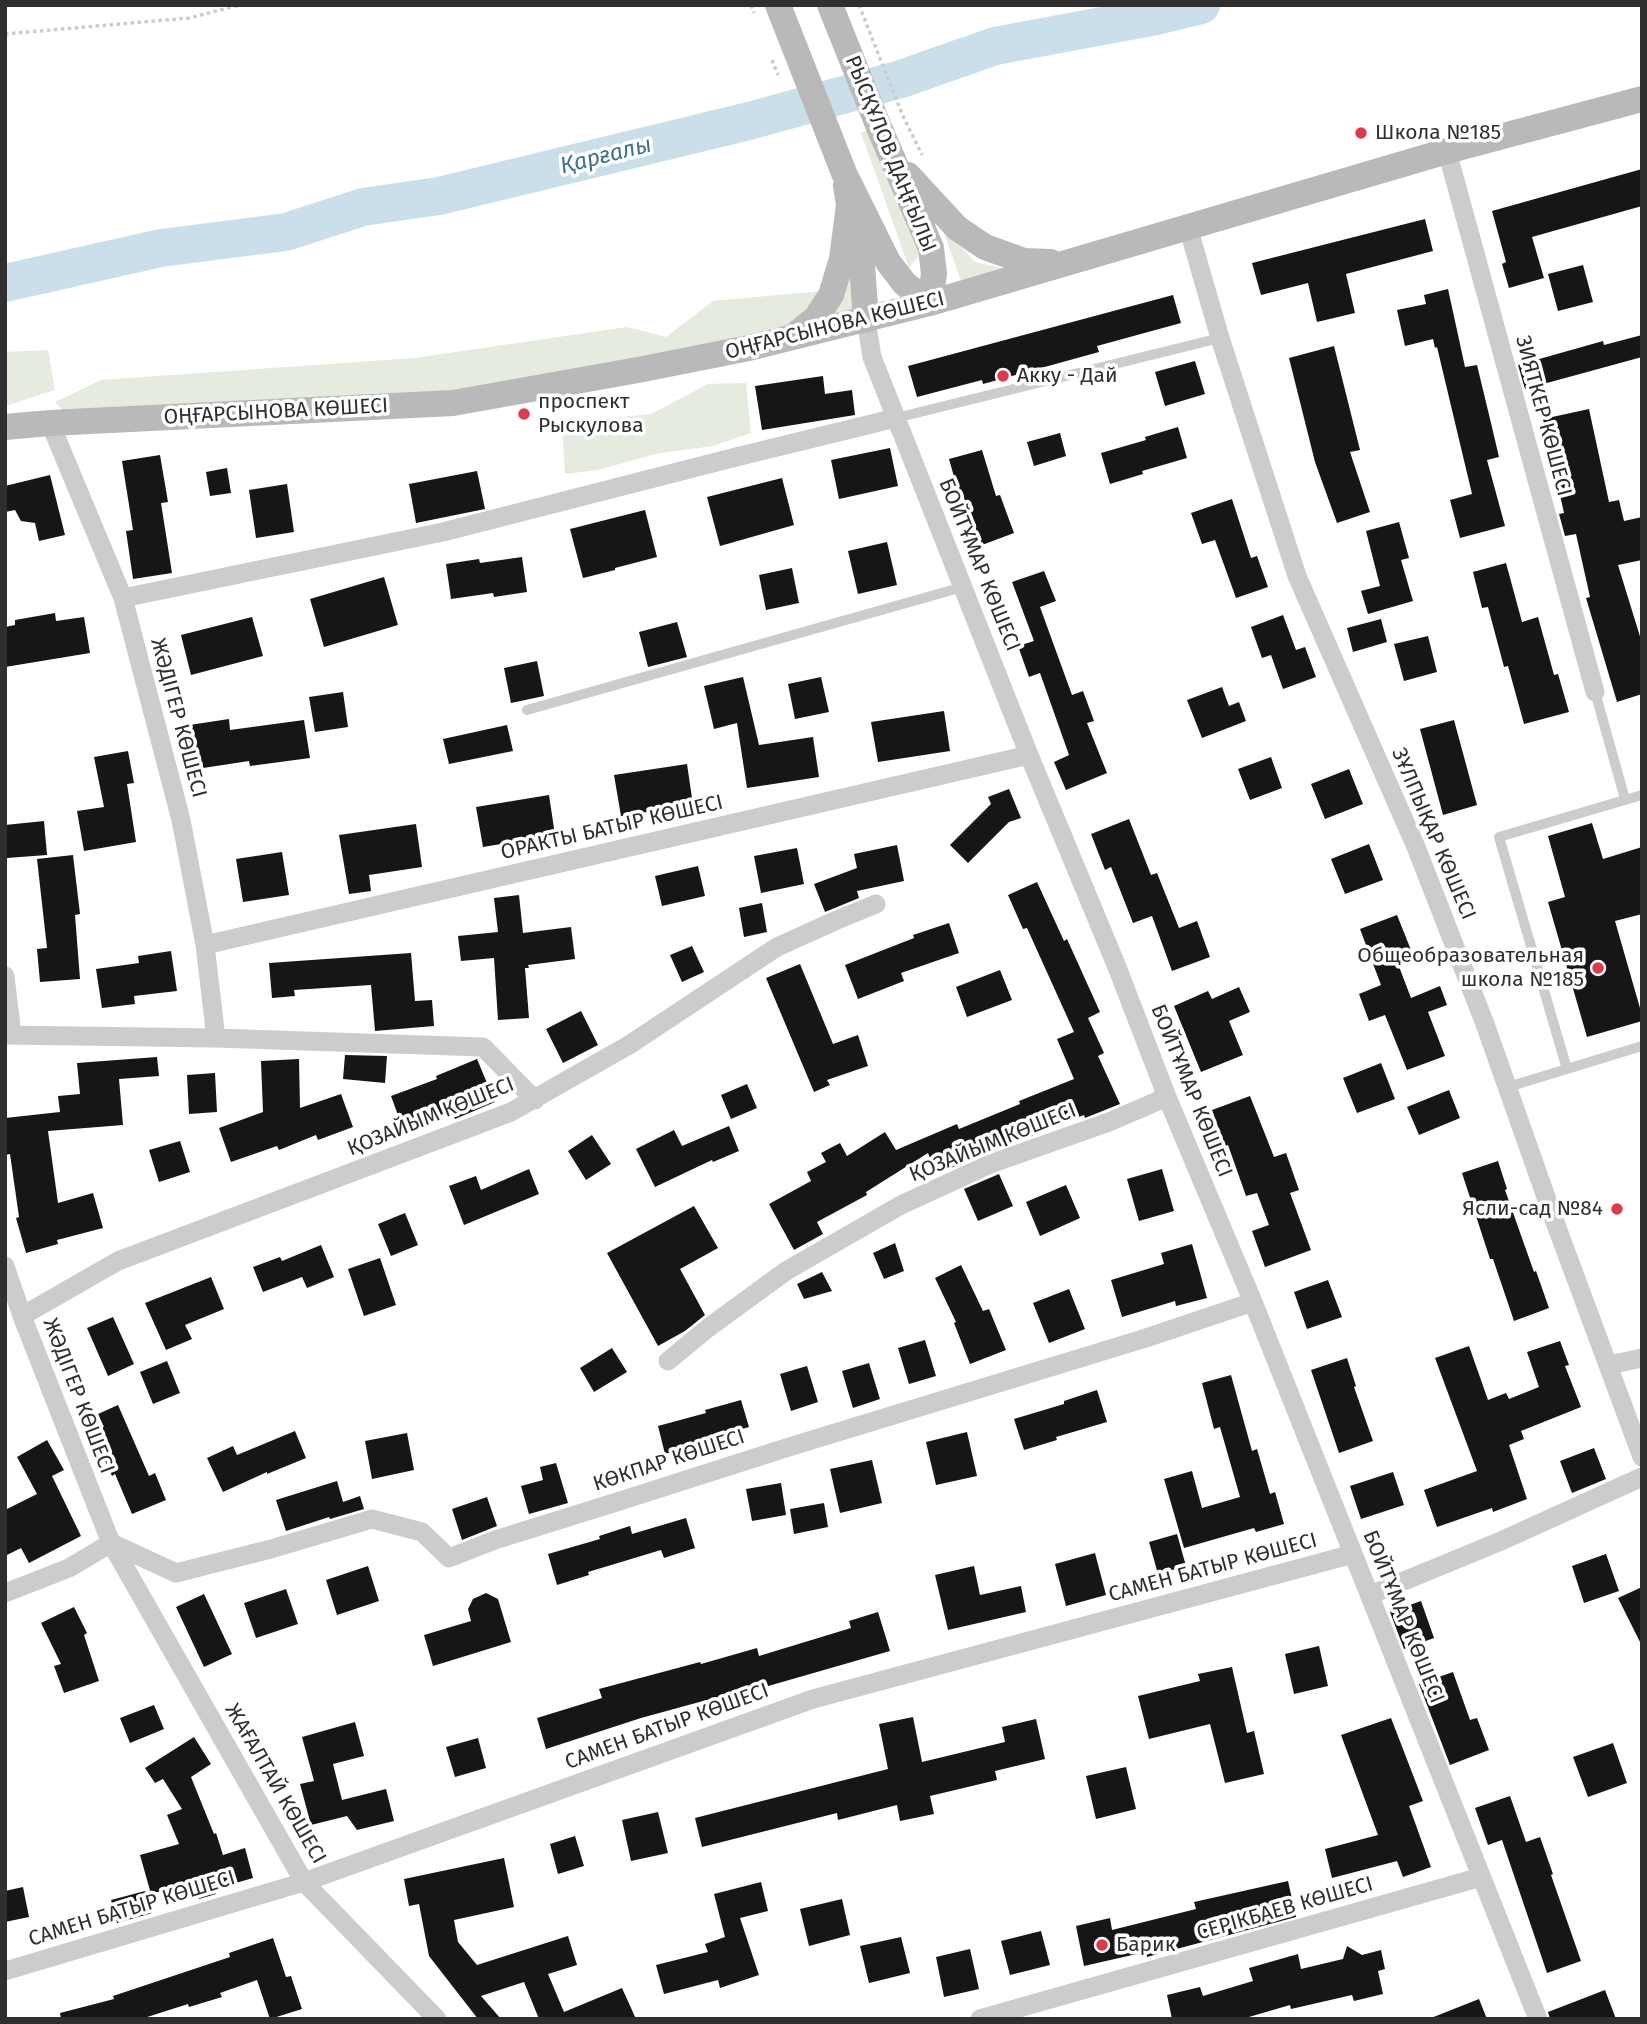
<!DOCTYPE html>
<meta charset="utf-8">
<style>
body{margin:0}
#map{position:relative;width:1647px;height:2024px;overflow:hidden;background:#fff;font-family:"Fira Sans",sans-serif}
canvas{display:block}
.frame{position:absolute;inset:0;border:7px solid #2f2f2f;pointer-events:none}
</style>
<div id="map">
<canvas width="1647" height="2024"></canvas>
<div class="frame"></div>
</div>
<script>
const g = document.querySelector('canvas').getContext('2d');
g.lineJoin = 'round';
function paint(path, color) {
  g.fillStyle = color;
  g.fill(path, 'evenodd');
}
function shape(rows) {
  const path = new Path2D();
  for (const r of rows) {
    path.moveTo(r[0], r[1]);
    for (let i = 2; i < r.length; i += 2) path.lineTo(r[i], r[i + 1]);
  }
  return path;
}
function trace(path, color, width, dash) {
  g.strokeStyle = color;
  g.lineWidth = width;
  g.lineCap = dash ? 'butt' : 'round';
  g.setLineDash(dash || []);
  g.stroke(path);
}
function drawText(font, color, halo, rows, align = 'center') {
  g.font = font + ' "Fira Sans",sans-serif';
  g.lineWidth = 7;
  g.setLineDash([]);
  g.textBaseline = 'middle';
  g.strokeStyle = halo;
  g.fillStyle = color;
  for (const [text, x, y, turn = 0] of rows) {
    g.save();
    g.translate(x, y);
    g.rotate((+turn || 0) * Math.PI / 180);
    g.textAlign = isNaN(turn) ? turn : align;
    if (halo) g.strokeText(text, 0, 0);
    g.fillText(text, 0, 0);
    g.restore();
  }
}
const green = shape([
 [869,130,921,253,909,268,861,133],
 [941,225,975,262,1018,272,962,283],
 [842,259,866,320,453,403,74,422,55,402,101,380,414,358,627,327,666,337,713,301,821,291],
 [48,350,55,390,5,406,5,352],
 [746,383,751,433,713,446,655,454,598,470,565,474,562,423,651,414,708,384]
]);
const river = shape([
 [5,283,161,248,286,232,363,207,439,196,749,121,901,79,995,46,1156,16,1201,5]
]);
const building = shape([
 [1642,169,1642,206,1532,237,1544,278,1509,288,1502,264,1506,262,1492,211],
 [1425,219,1433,251,1346,274,1355,313,1317,322,1308,283,1261,295,1252,263],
 [1583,265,1593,302,1558,311,1548,274],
 [1448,289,1465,367,1477,365,1491,423,1499,457,1487,460,1505,526,1460,538,1450,500,1472,494,1437,347,1435,348,1433,339,1405,346,1397,310,1426,304,1424,295],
 [1173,295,1181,323,1097,346,1099,352,983,384,982,380,917,397,908,366],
 [1642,335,1642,357,1525,389,1518,365,1603,341,1604,345],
 [1334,346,1360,450,1350,452,1370,512,1337,523,1315,462,1289,358],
 [1195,361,1205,394,1165,406,1155,372],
 [823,376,825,394,852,390,855,415,762,430,755,386],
 [1589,409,1609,502,1619,500,1624,521,1642,517,1642,560,1618,565,1642,643,1642,694,1617,702,1586,598,1590,597,1576,534,1565,536,1559,514,1564,513,1543,419],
 [1178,427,1187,458,1142,471,1143,474,1110,484,1101,453,1146,440,1145,437],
 [1060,433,1066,456,1034,466,1027,442],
 [890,448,898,486,839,499,831,460],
 [982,450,996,496,1000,495,1014,533,982,545,961,490,958,491,949,459],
 [160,455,168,502,161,503,172,573,133,579,126,531,133,530,122,461],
 [227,468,231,493,210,496,206,472],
 [477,471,485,509,416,523,409,484],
 [50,475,65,535,39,541,35,523,21,521,15,510,5,512,5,486],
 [782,478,794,525,720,546,707,497],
 [287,484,294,532,256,538,249,490],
 [1232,499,1251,558,1257,556,1268,587,1236,598,1215,540,1202,544,1191,513],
 [645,510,657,557,615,568,615,570,583,578,570,529],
 [1399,522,1409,558,1401,560,1413,601,1368,614,1361,591,1380,586,1366,531],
 [887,542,897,585,858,594,848,551],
 [522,557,527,592,494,597,493,593,451,599,446,564,479,559,480,563],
 [1506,563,1522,622,1538,617,1554,675,1558,674,1569,712,1524,724,1508,666,1504,667,1488,607,1482,608,1473,572],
 [792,568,799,603,766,610,759,575],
 [1044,571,1056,601,1040,607,1072,695,1083,691,1094,721,1087,723,1107,773,1066,790,1054,762,1069,755,1040,673,1029,677,1018,646,1034,641,1012,582],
 [384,577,398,625,324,647,310,599],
 [55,613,56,621,84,617,90,653,5,667,5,627,15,625,15,620],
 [1283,615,1296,650,1305,647,1316,677,1283,689,1271,655,1262,658,1251,627],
 [252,617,263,656,191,675,181,635],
 [1381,619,1387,642,1353,652,1347,628],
 [677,622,687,657,648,667,639,632],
 [1428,636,1437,672,1404,681,1394,644],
 [537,661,544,696,511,703,504,668],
 [743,677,759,745,813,737,819,777,747,788,737,723,714,729,704,686],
 [821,677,829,712,795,719,788,684],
 [1222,687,1229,706,1239,702,1246,721,1202,738,1187,700],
 [343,692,348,727,315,732,309,697],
 [944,711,950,751,878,762,871,722],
 [229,719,230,730,304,720,310,758,250,766,249,761,190,770,183,726],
 [1454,720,1477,805,1443,815,1420,729],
 [507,725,513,751,449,764,443,739],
 [128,751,134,783,127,784,136,842,84,851,77,811,104,807,94,757],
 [1271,757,1282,788,1250,800,1238,769],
 [687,764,693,805,621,816,614,775],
 [1349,769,1363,804,1325,819,1311,784],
 [1009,789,1021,818,1009,822,968,863,950,845,991,804,988,797],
 [549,795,555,835,483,847,476,807],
 [1129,819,1151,875,1157,873,1179,928,1197,921,1210,957,1172,971,1152,916,1133,923,1111,867,1105,870,1091,834],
 [44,821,47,855,7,858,5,825],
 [1592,823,1603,859,1642,847,1642,914,1615,921,1642,1015,1642,1021,1587,1037,1548,902,1565,897,1548,836],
 [416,824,422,867,369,875,371,891,349,894,339,835],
 [1369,844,1383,880,1345,894,1331,859],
 [897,845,904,881,857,891,859,898,825,912,814,884,857,868,854,854],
 [797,848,804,884,761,893,754,856],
 [282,852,289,895,243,902,236,859],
 [73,855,80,914,75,915,80,979,40,982,37,949,47,948,37,859],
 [698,866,705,896,662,906,655,876],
 [1037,882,1064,941,1067,939,1100,1012,1088,1018,1104,1053,1098,1056,1120,1104,1085,1118,1084,1115,936,1174,928,1153,866,1192,867,1195,817,1222,823,1234,794,1250,769,1204,811,1181,807,1172,826,1162,821,1153,840,1143,847,1156,885,1132,896,1150,957,1124,959,1129,1020,1104,1019,1101,1074,1079,1057,1039,1074,1032,1027,928,1023,929,1008,895],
 [519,895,523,933,571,927,575,959,528,965,529,968,525,968,529,1018,498,1020,494,958,461,961,458,936,498,932,494,898],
 [762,903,767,932,744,937,739,908],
 [1397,915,1411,950,1395,956,1411,998,1440,986,1447,1005,1428,1012,1445,1056,1407,1070,1385,1015,1369,1021,1359,994,1381,985,1360,929],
 [949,923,959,953,901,973,904,981,858,999,845,965,914,938,913,935],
 [692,946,704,972,682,982,670,955],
 [171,951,177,991,134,996,135,1004,102,1008,96,969,139,963,138,956],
 [411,953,415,1001,432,1000,434,1026,375,1031,371,985,294,990,295,996,272,998,269,963],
 [800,964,833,1044,858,1035,868,1066,827,1080,830,1085,814,1092,766,978],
 [1000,970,1012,1000,967,1017,956,987],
 [1239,987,1250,1012,1229,1021,1243,1055,1201,1072,1174,1006,1208,991,1212,999],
 [581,1011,598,1045,563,1063,546,1029],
 [345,1055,387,1056,385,1083,343,1079],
 [157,1057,159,1076,119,1079,123,1125,48,1131,58,1203,93,1193,103,1228,57,1240,58,1244,26,1253,16,1218,19,1217,10,1154,5,1155,5,1118,60,1112,58,1096,80,1094,77,1063],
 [299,1059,300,1108,341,1094,353,1127,318,1140,316,1135,279,1150,277,1146,231,1162,219,1128,263,1112,261,1061],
 [477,1059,495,1102,455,1119,451,1111,403,1129,391,1096,437,1079,436,1076],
 [1381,1063,1395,1099,1357,1113,1343,1078],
 [215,1073,217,1112,189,1114,187,1075],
 [747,1084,757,1108,731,1119,721,1095],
 [1449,1090,1460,1118,1419,1135,1407,1107],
 [1250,1096,1274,1157,1286,1153,1299,1190,1290,1193,1311,1250,1265,1267,1252,1231,1269,1225,1257,1193,1246,1196,1228,1145,1225,1146,1212,1110],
 [729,1126,739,1151,713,1162,712,1160,655,1187,636,1149,674,1130,682,1146],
 [592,1135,611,1164,586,1180,568,1151],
 [180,1141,190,1172,159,1182,149,1150],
 [1498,1161,1507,1189,1505,1190,1534,1272,1536,1271,1549,1308,1514,1321,1493,1259,1490,1259,1462,1173],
 [529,1169,539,1194,464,1225,449,1186,476,1176,481,1190],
 [1162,1169,1174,1211,1139,1221,1127,1179],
 [999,1174,1013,1206,978,1221,964,1189],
 [1066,1185,1080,1218,1040,1236,1026,1202],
 [694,1206,718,1248,680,1269,705,1315,685,1331,658,1346,607,1253],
 [405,1213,418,1245,391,1256,378,1224],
 [895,1243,904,1271,884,1279,873,1253],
 [1192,1244,1207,1298,1176,1306,1175,1301,1122,1317,1111,1280,1164,1264,1161,1253],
 [321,1245,334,1277,307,1288,302,1277,263,1292,253,1267,280,1257,282,1261],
 [380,1258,396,1305,364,1316,348,1269],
 [961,1265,983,1311,989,1309,1006,1350,970,1364,954,1323,956,1322,935,1278],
 [822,1272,832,1291,804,1299,797,1284],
 [211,1277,224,1309,185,1325,192,1339,166,1350,145,1303],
 [1328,1280,1342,1317,1307,1329,1294,1292],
 [1069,1289,1085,1329,1049,1343,1033,1303],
 [113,1317,134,1364,108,1376,87,1328],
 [925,1340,936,1376,909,1384,898,1348],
 [1560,1341,1569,1365,1565,1366,1581,1407,1521,1431,1524,1439,1509,1445,1527,1499,1493,1512,1492,1508,1437,1527,1424,1490,1477,1471,1435,1358,1469,1346,1488,1400,1506,1393,1509,1399,1539,1387,1527,1352],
 [612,1348,627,1372,594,1392,580,1368],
 [1347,1358,1356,1386,1354,1387,1373,1441,1339,1453,1311,1370],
 [167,1361,180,1393,153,1404,140,1372],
 [869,1363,880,1399,853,1408,842,1371],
 [807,1366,818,1402,791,1411,780,1374],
 [1231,1375,1252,1451,1257,1449,1270,1494,1275,1492,1284,1524,1256,1532,1254,1528,1184,1548,1164,1479,1192,1471,1202,1508,1240,1497,1220,1427,1214,1429,1202,1383],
 [1097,1390,1107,1422,1056,1437,1057,1440,1024,1450,1014,1419,1064,1404,1064,1401],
 [741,1400,749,1427,701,1441,702,1443,665,1454,658,1426,706,1413,705,1410],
 [118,1405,149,1476,155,1473,166,1500,132,1514,115,1474,112,1476,91,1429,104,1427,98,1414],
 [295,1431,306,1458,267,1474,267,1472,223,1492,207,1458,233,1446,237,1455],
 [967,1432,977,1476,936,1485,926,1442],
 [407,1433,414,1470,372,1479,365,1441],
 [47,1440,64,1470,52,1476,81,1536,29,1563,21,1548,5,1556,5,1510,37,1494,17,1457],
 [1594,1448,1606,1479,1572,1493,1560,1461],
 [872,1460,882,1503,840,1513,830,1469],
 [556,1463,568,1503,529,1514,521,1486,543,1480,540,1467],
 [1393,1472,1404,1505,1361,1519,1350,1486],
 [337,1481,343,1502,360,1496,364,1509,330,1519,329,1517,286,1531,276,1500],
 [781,1483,786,1515,752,1521,746,1489],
 [487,1497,497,1526,462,1540,452,1509],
 [824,1503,828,1527,794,1534,790,1509],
 [686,1518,695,1548,664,1558,661,1550,588,1572,589,1575,557,1585,548,1554,600,1539,599,1536,630,1526,632,1534],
 [1177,1534,1186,1566,1158,1574,1149,1542],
 [1095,1553,1106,1595,1066,1606,1055,1564],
 [1606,1554,1619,1591,1584,1603,1572,1566],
 [368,1566,379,1601,337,1615,326,1580],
 [974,1566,980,1595,1021,1586,1026,1612,948,1630,935,1575],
 [1642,1587,1642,1646,1618,1598],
 [286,1589,298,1624,256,1638,244,1603],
 [486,1593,498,1599,511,1642,433,1666,424,1635,471,1621,468,1609,473,1599],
 [204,1594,232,1654,204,1667,176,1607],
 [1421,1601,1434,1638,1404,1649,1390,1612],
 [74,1607,87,1633,84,1635,99,1681,64,1693,54,1666,61,1664,41,1623],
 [878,1612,890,1651,737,1695,736,1692,641,1718,546,1749,537,1718,602,1698,599,1689,700,1662,701,1664,757,1648,759,1656,851,1628,849,1621],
 [1319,1646,1328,1686,1294,1694,1285,1654],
 [1232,1667,1247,1733,1254,1731,1264,1774,1225,1783,1210,1724,1149,1739,1138,1696,1200,1681,1198,1674],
 [1453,1672,1470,1720,1477,1718,1489,1750,1450,1765,1419,1684],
 [154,1705,164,1729,130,1743,120,1718],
 [913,1717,922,1762,1005,1742,1002,1727,1036,1719,1045,1759,995,1771,997,1780,930,1796,934,1814,900,1821,897,1805,838,1820,837,1813,702,1847,695,1818,888,1769,879,1724],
 [1391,1718,1423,1801,1409,1806,1431,1867,1403,1877,1397,1861,1332,1878,1325,1849,1378,1835,1341,1735],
 [355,1722,364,1756,333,1764,342,1800,386,1789,394,1821,357,1830,347,1816,311,1825,300,1784,314,1781,302,1737],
 [194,1737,211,1764,191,1777,214,1834,216,1833,223,1855,245,1848,253,1878,215,1889,216,1894,199,1899,194,1882,151,1894,140,1855,179,1844,167,1815,182,1809,163,1779,155,1783,145,1768],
 [478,1738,486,1768,455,1777,446,1747],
 [1613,1743,1627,1783,1588,1797,1573,1757],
 [1126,1767,1136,1809,1096,1819,1086,1776],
 [1510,1796,1526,1842,1540,1837,1553,1874,1551,1875,1581,1961,1547,1973,1502,1840,1488,1845,1475,1808],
 [658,1812,668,1853,631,1861,622,1820],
 [575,1836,584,1866,558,1874,550,1844],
 [504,1858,514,1907,454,1920,458,1942,477,1965,568,1936,577,1965,548,1974,564,2012,622,1988,636,2019,539,2019,524,1982,481,1996,501,2019,478,2019,429,1956,419,1904,409,1906,404,1879],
 [1288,1881,1296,1917,1143,1958,1141,1953,1084,1966,1076,1926,1110,1918,1112,1930,1196,1909,1194,1902],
 [761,1882,768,1911,740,1918,759,1975,720,1988,718,1980,664,1994,656,1965,708,1952,705,1944,725,1937,714,1894],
 [23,1887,29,1917,5,1922,5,1891],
 [145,1891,152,1913,117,1923,111,1900],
 [842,1899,850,1935,809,1946,800,1909],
 [1041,1931,1050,1965,1010,1975,1001,1941],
 [901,1937,910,1973,869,1983,860,1946],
 [273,1938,286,1977,291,1976,302,2009,270,2019,257,1980,220,1993,222,1997,189,2007,188,2004,141,2019,61,2019,60,2013,114,1999,113,1996,230,1957,229,1953],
 [1347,1946,1362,1955,1381,1950,1385,1969,1378,1971,1383,1994,1354,2001,1352,1995,1291,2009,1290,2005,1242,2019,1172,2019,1167,1995,1200,1987,1203,1996,1253,1981,1249,1968,1298,1954,1301,1969,1343,1959],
 [970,1949,979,1989,944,1997,936,1957],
 [1605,1990,1616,2019,1550,2019,1548,2012],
 [1479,1999,1487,2019,1431,2019,1431,2018]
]);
const path = shape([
 [751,5,754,13],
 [859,5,902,114,922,155],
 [5,34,189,18,240,5],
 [772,60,778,75]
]);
const service = shape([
 [896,418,1220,338],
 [1595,692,1625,799],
 [527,710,963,587],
 [1567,1069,1499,837,1642,795],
 [1508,1087,1642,1046]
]);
const minor = shape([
 [1447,151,1595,692],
 [1188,227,1220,338,1297,576,1416,847,1485,1024,1552,1214,1642,1457],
 [866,320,872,357,1029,755,1117,967,1167,1097,1253,1302,1538,2019],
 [50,423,123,598,181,820,205,945,216,1038],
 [123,598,443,532,736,457,896,418],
 [205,945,1029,755],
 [5,976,12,1035],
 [5,1035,216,1038,483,1047,535,1100],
 [5,1266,22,1316,111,1543,304,1882,437,2019],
 [22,1316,118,1261,511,1112,629,1045,777,947,837,920,876,904],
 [668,1361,708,1328,786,1271,901,1205,990,1164,1109,1122,1167,1097],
 [1609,1365,1642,1358],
 [111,1543,176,1573,271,1549,372,1519,422,1532,449,1558,495,1540,623,1500,789,1447,1146,1338,1253,1302],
 [5,1593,69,1568,111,1543],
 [1370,1595,1501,1541,1642,1477],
 [5,1971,304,1882,813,1699,1353,1554],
 [980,2019,1481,1877]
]);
const secondary = shape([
 [778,5,844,173,888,262,905,284,930,303],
 [830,5,878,125,931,248,934,274,930,303],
 [908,175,957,228,985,247,1024,261,1051,262],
 [853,227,862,265,866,320],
 [794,336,816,318,831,295,842,259,849,205,846,185],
 [5,427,50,423,453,403,638,370,749,348,930,303,1447,151,1642,99]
]);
const markers = [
 [1361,133,7,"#dc3b4b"],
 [1003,376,7,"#dc3b4b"],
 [524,414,7,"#dc3b4b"],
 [1598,968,7,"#dc3b4b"],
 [1617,1209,7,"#dc3b4b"],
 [1102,1945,7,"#dc3b4b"]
];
const poiNames = [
 ["Школа №185",1375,133],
 ["Акку - Дай",1017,376],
 ["проспект",538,402],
 ["Рыскулова",538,426],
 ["Общеобразовательная",1584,956,"right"],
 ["школа №185",1584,980,"right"],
 ["Ясли-сад №84",1603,1209,"right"],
 ["Барик",1116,1945]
];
const streetNames = [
 ["РЫСҚҰЛОВ ДАҢҒЫЛЫ",890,154,68],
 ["ОҢҒАРСЫНОВА КӨШЕСІ",835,326,-14],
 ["ОҢҒАРСЫНОВА КӨШЕСІ",276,412,-3],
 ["ЗИЯТКЕР КӨШЕСІ",1543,416,75],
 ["БОЙТҰМАР КӨШЕСІ",979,565,68],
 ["ЖӘДІГЕР КӨШЕСІ",178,718,75],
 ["ОРАКТЫ БАТЫР КӨШЕСІ",612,828,-13],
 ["ЗҰЛПЫҚАР КӨШЕСІ",1433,834,67],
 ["БОЙТҰМАР КӨШЕСІ",1191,1091,68],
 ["ҚОЗАЙЫМ КӨШЕСІ",431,1117,-22],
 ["ҚОЗАЙЫМ КӨШЕСІ",993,1143,-22],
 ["ЖӘДІГЕР КӨШЕСІ",78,1396,69],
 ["КӨКПАР КӨШЕСІ",669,1461,-18],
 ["САМЕН БАТЫР КӨШЕСІ",1213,1568,-15],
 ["БОЙТҰМАР КӨШЕСІ",1403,1617,68],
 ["САМЕН БАТЫР КӨШЕСІ",667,1727,-20],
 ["ЖАҒАЛТАЙ КӨШЕСІ",275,1784,60],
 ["САМЕН БАТЫР КӨШЕСІ",132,1909,-17],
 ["СЕРІКБАЕВ КӨШЕСІ",1285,1909,-16]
];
const waterNames = [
 ["Қарғалы",606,156,-14]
];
paint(green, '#e5ebde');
trace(river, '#cbdfea', 38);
paint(building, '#161616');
trace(path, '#ccc', 3.5, [3.5, 3.5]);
trace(service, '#ccc', 10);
trace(minor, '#ccc', 19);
trace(secondary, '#b9b9b9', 26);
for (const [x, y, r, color] of markers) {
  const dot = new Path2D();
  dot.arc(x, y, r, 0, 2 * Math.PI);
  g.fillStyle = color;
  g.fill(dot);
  trace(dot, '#fff', 2.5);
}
drawText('21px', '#2f2f2f', '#fff', poiNames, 'left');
drawText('21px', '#2f2f2f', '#fff', streetNames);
drawText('italic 23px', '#41728d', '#fff', waterNames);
</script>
